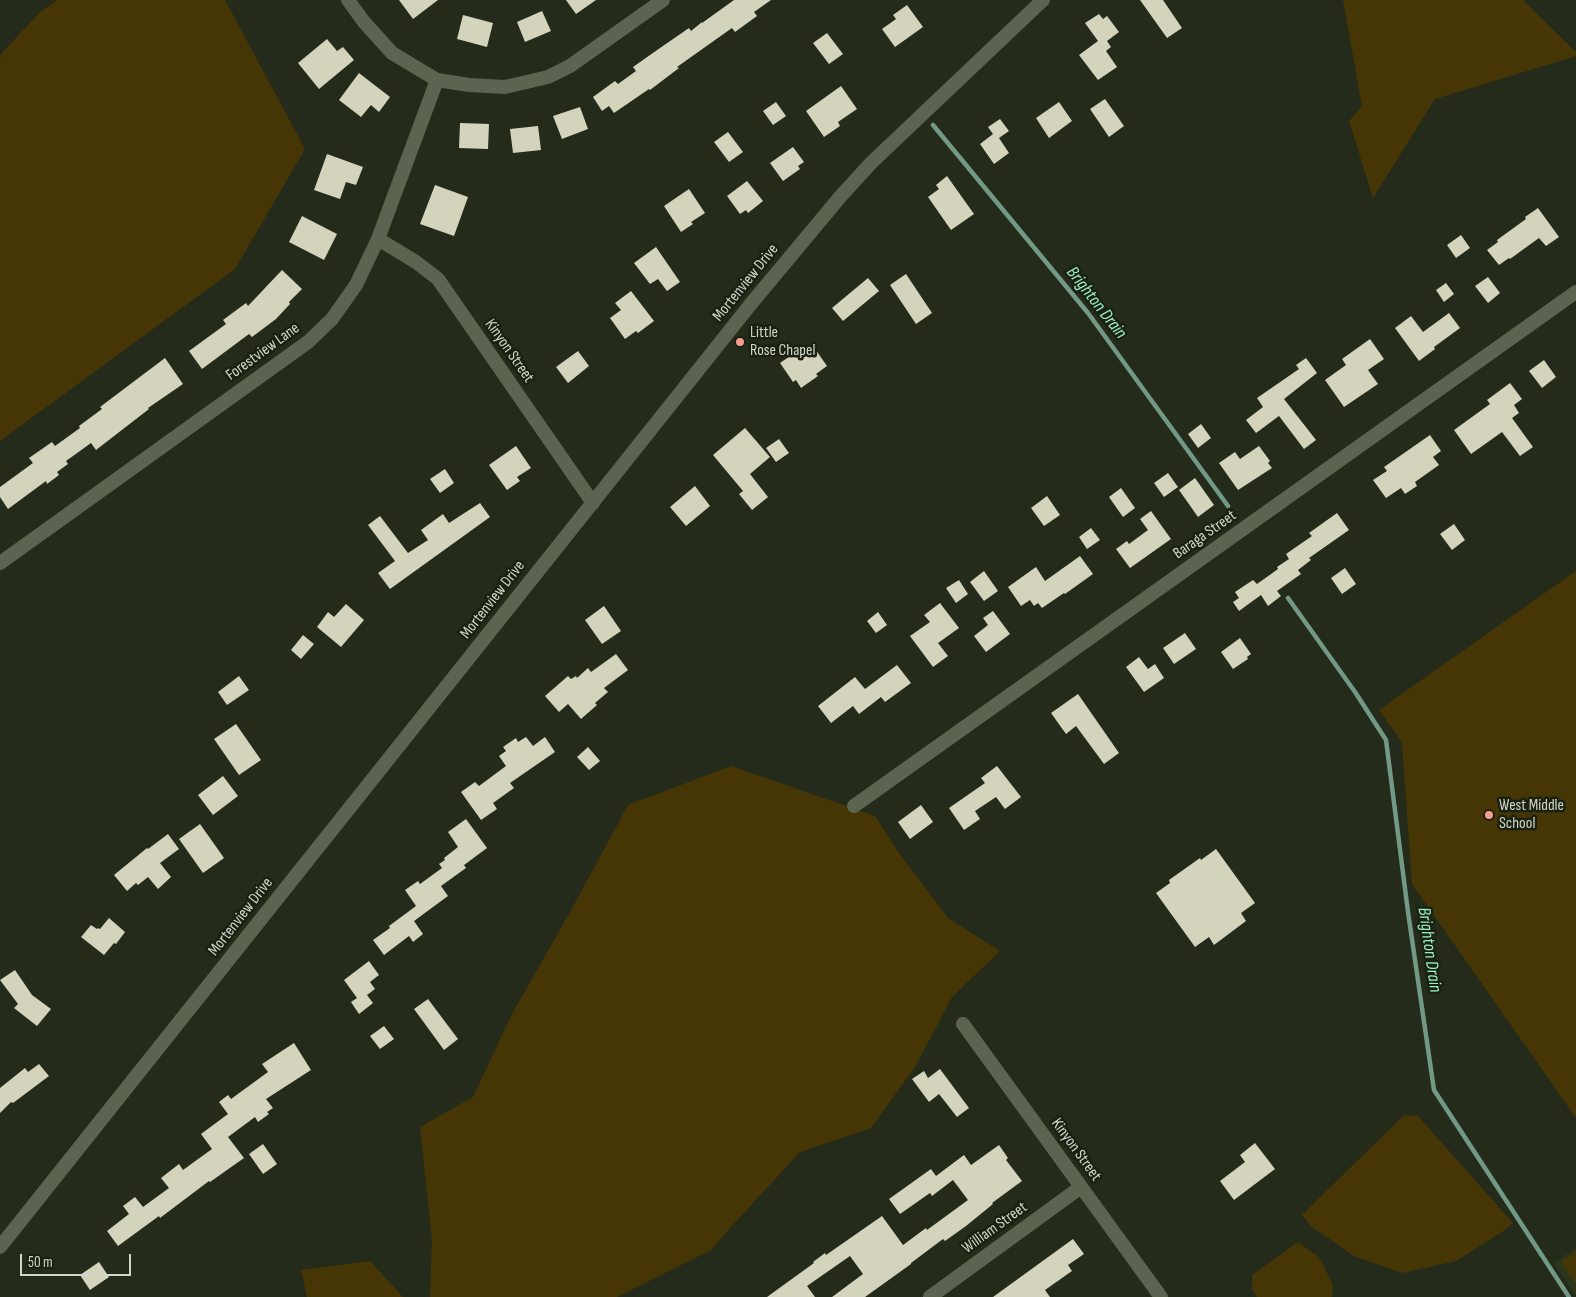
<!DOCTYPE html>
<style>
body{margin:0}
#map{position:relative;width:1576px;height:1297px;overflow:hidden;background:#242b1a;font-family:"Sofia Sans Condensed",sans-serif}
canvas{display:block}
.scale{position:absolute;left:20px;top:1254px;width:111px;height:22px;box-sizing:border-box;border:2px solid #d1d6cb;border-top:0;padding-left:6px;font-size:15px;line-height:18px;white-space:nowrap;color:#d1d6cb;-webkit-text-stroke:4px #1b2111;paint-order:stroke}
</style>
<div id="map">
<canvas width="1576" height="1297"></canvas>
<div class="scale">50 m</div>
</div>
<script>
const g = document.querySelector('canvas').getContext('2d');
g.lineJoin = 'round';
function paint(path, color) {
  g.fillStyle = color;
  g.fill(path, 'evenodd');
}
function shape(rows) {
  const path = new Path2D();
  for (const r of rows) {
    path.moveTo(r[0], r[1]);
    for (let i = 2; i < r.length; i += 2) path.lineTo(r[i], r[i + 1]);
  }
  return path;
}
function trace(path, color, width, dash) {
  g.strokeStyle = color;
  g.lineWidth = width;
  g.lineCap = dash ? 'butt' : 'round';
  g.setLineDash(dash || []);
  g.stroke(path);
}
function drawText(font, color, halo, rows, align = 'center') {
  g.font = font + ' "Sofia Sans Condensed",sans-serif';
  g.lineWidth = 5;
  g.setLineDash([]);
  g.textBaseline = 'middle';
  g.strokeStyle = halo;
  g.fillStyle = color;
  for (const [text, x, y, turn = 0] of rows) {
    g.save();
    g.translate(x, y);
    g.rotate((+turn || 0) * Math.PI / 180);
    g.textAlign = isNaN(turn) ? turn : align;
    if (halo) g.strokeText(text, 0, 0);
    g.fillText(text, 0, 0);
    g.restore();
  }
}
const built = shape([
 [1576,1248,1576,1296,1553,1263]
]);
const green = shape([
 [58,0,225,0,305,149,235,269,0,441,0,60,1,54,40,12],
 [1343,0,1523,0,1576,52,1576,56,1435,99,1373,198,1349,121,1362,106],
 [1576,571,1576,1118,1412,884,1402,742,1379,710],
 [731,766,875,816,896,849,948,918,1000,951,952,997,915,1067,871,1128,800,1152,731,1227,711,1250,617,1297,430,1297,432,1240,420,1127,473,1097,512,1014,570,912,628,805],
 [1404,1115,1418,1116,1513,1223,1502,1232,1456,1261,1402,1273,1354,1256,1312,1227,1302,1215],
 [1298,1242,1319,1257,1333,1285,1332,1297,1257,1297,1252,1289,1252,1275],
 [1576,1251,1576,1284,1561,1262],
 [370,1261,403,1297,307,1297,301,1270]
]);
const stream = shape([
 [933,125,1088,313,1228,506],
 [1288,598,1355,692,1386,740,1408,912,1434,1090,1569,1297]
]);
const building = shape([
 [399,0,438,0,413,19],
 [566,0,596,0,576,14],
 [734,0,771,0,754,12,757,16,735,32,732,28,677,67,679,68,650,90,649,89,614,113,609,106,602,111,593,97,615,81,618,84,636,71,633,67,660,48,689,28,691,31,702,22,702,23],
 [1140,0,1163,0,1182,28,1167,38],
 [907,5,923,27,895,47,882,29,896,19,893,15],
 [542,11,551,31,525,42,517,22],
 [1099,14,1103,19,1107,16,1119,32,1107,41,1111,47,1106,51,1117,67,1098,80,1079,55,1098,41,1085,23],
 [463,15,493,23,487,47,457,39],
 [827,33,843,54,829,64,813,43],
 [327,39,337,51,343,47,354,60,319,89,298,63],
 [359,73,390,97,379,112,371,105,361,117,339,100],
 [841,86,857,109,838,122,840,126,824,137,806,111],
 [1105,99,1124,126,1109,137,1090,109],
 [776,102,786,116,773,125,763,111],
 [1059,102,1072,121,1049,138,1036,118],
 [580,107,588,129,562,139,553,116],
 [1000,119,1009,131,999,138,1009,153,994,164,980,144,993,134,988,127],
 [460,123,489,124,488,149,459,148],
 [538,126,541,150,513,153,510,129],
 [728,132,743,152,729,162,714,142],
 [793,147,804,162,798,166,800,169,783,181,770,163],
 [327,154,363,167,356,185,346,182,340,199,314,190],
 [947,176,974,214,951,230,928,197,939,189,936,185],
 [747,181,763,201,748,213,746,210,740,214,727,196],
 [435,185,468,197,454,236,420,224],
 [689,189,705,213,691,222,693,224,681,232,664,206],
 [1538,208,1559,237,1546,246,1539,238,1510,259,1509,258,1499,265,1487,250,1498,242,1497,240,1526,219,1525,217],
 [302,216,337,234,324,260,289,242],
 [1461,235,1470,248,1456,258,1447,245],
 [656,247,680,282,667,291,658,279,650,284,634,263],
 [282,270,302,289,289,302,290,304,276,319,252,337,249,334,202,369,189,351,226,324,223,320,246,303,248,306],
 [906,274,932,313,916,324,890,285],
 [1488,277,1500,293,1488,303,1475,286],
 [868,278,879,291,843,321,832,308],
 [1446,283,1454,294,1444,302,1436,290],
 [631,291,654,321,638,333,636,331,625,339,610,318,621,310,615,303],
 [1449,313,1460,328,1434,347,1435,349,1419,361,1395,328,1411,316,1423,332],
 [1370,339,1384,359,1368,370,1378,384,1344,407,1325,380,1346,365,1342,359],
 [813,346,827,366,816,374,818,376,801,388,796,380,793,382,780,363,799,350,802,354],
 [578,351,589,366,568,383,556,367],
 [165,358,183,384,148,408,149,409,96,450,91,443,66,461,68,464,57,472,59,475,47,484,46,481,8,509,0,497,0,487,33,463,29,458,52,442,55,446,80,428,79,426,102,409,100,407],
 [1306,358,1317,373,1284,399,1316,440,1304,449,1279,416,1256,433,1246,420,1263,407,1257,398,1299,369,1296,365],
 [1544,360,1556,377,1542,388,1529,371],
 [1510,383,1522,399,1514,405,1519,413,1512,418,1533,447,1520,456,1502,432,1471,454,1454,430,1490,404,1487,400],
 [1201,424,1211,438,1198,448,1188,434],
 [745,428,770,457,750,474,768,497,752,510,739,494,743,491,713,455],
 [1430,435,1441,451,1433,457,1439,465,1415,482,1417,486,1405,494,1401,488,1386,498,1373,480,1387,471,1384,467],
 [779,439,789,453,776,462,766,448],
 [516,446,531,468,517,477,520,481,507,490,489,465],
 [1259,446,1270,461,1268,463,1272,468,1238,490,1219,463,1235,452,1240,459],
 [445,469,454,483,440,493,430,479],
 [1168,473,1178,487,1164,497,1154,483],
 [1195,478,1214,505,1198,517,1179,490],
 [695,486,710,506,686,526,670,507],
 [1121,488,1135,508,1123,517,1109,497],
 [1047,496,1060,515,1044,526,1031,508],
 [480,503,490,517,390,589,378,573,395,561,368,525,380,516,408,553,428,540,421,530,443,514,449,523],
 [1151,511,1171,539,1130,568,1116,549,1127,541,1129,544,1148,530,1140,519],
 [1337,513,1349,530,1309,558,1311,560,1298,570,1301,574,1277,591,1281,596,1268,606,1261,595,1239,611,1233,602,1239,598,1235,592,1253,580,1257,584,1278,569,1277,567,1289,559,1286,554,1312,536,1309,533],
 [1454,524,1465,540,1452,550,1440,534],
 [1091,528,1100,540,1087,549,1079,537],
 [1080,556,1093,574,1065,594,1064,593,1042,608,1038,603,1034,606,1030,600,1021,606,1008,587,1036,567,1045,581],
 [1345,568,1356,584,1342,594,1331,578],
 [984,571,998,591,984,601,970,582],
 [959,580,968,594,956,603,946,588],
 [940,603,959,628,938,643,948,656,933,667,910,636,930,622,924,615],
 [346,604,364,620,341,647,317,627,328,612,334,617],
 [604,606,621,631,602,644,585,620],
 [993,611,1010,634,986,652,974,636,988,625,983,618],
 [878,612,887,625,876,633,867,621],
 [1185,633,1196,649,1174,664,1163,648],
 [303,635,314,644,301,659,291,650],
 [1240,638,1251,654,1247,657,1248,659,1233,669,1221,652],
 [616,654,628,670,604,688,608,692,595,703,597,705,581,719,568,704,559,712,545,696,568,676,571,679,576,676,577,678,588,668,591,672],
 [1139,657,1148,669,1155,664,1164,678,1144,692,1126,667],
 [897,665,911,683,885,702,881,697,859,714,853,706,831,723,818,706,855,677,865,689],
 [239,676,249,690,227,705,218,692],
 [1078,694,1119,753,1104,764,1076,726,1066,734,1051,713],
 [236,724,261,760,239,775,214,739],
 [526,737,533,746,545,737,555,752,510,783,514,788,493,803,497,809,481,820,461,792,475,782,479,786,506,766,499,756,506,751,503,747,516,738,518,742],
 [588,747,600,761,589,770,577,757],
 [997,766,1021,797,1005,809,996,797,975,811,980,819,964,830,949,808,985,783,981,778],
 [223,776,238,796,213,815,198,795],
 [921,805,933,822,910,839,898,822],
 [466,819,487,848,464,865,466,868,441,886,448,896,414,921,423,934,413,942,409,936,384,955,373,940,390,928,389,926,416,906,405,890,418,881,420,884,442,868,439,864,445,860,444,858,458,847,448,832],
 [200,824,224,858,203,873,179,839],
 [168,834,179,849,160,863,171,877,158,889,148,877,138,885,136,883,127,891,114,875,147,848,148,849],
 [1216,849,1255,903,1241,913,1246,921,1214,945,1209,937,1195,947,1156,893,1170,883,1169,880,1200,858,1201,860],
 [109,918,125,932,116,944,114,943,104,955,81,937,91,925,97,929,98,928,100,929],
 [369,961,379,975,370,982,375,989,367,995,373,1003,359,1014,351,1002,357,998,344,980],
 [15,970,32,995,51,1009,37,1026,14,1008,18,1004,0,980],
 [428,999,458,1039,444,1050,414,1009],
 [384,1026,394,1039,380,1049,370,1036],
 [294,1043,311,1070,266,1099,273,1108,267,1112,269,1114,258,1122,255,1117,228,1137,244,1158,210,1182,209,1181,160,1218,159,1216,118,1246,107,1231,129,1214,123,1206,135,1197,143,1207,169,1188,161,1178,179,1164,183,1170,212,1149,201,1134,228,1114,219,1102,228,1095,231,1099,268,1072,262,1064],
 [39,1064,49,1076,13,1103,11,1102,0,1113,0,1088,25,1068,28,1072],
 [940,1069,969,1108,957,1117,939,1094,929,1102,912,1079,924,1071,928,1078],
 [1255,1143,1275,1169,1234,1200,1220,1181,1245,1162,1240,1155],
 [263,1144,277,1164,263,1174,249,1154],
 [999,1145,1008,1158,1006,1160,1022,1181,992,1203,993,1204,966,1226,945,1241,943,1239,911,1263,911,1264,865,1297,832,1297,863,1274,850,1256,807,1286,815,1297,767,1297,814,1263,813,1262,825,1253,826,1255,882,1216,903,1245,926,1228,927,1230,968,1200,953,1180,932,1196,930,1193,900,1214,889,1199,931,1169,936,1176,964,1155,971,1165],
 [1073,1239,1084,1254,1068,1265,1072,1271,1045,1290,1050,1297,993,1297],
 [99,1262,109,1277,90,1290,80,1275]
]);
const minor = shape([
 [348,0,364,22,392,53,437,80,469,85,505,87,548,77,570,66,663,0],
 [378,239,416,262,438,279,593,503],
 [0,563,308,342,332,319,356,285,378,239,437,80],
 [854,806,1576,292],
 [963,1024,1161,1297],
 [930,1297,1081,1187]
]);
const tertiary = shape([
 [0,1247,750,305,840,197,871,163,1043,0]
]);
const markers = [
 [740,342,5,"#f59d8f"],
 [1489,815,5,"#f59d8f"]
];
const streetNames = [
 ["Mortenview Drive",746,283,-51],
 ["Kinyon Street",509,351,55],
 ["Forestview Lane",263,352,-36],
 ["Baraga Street",1205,535,-35],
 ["Mortenview Drive",493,600,-52],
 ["Mortenview Drive",241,917,-52],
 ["Kinyon Street",1076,1150,54],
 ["William Street",995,1228,-36]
];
const poiNames = [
 ["Little",750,333],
 ["Rose Chapel",750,351],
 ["West Middle",1499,806],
 ["School",1499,824]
];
const waterNames = [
 ["Brighton Drain",1096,303,52],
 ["Brighton Drain",1429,950,82]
];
paint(built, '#2b341d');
paint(green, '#473605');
trace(stream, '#729986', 4.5);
paint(building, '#d4d4bd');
trace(minor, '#5c6451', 14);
trace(tertiary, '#5c6451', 14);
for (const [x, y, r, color] of markers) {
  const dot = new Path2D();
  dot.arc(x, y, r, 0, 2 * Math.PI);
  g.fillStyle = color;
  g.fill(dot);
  trace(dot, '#1b2111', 2);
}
drawText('16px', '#d1d6cb', '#1b2111', streetNames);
drawText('16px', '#d1d6cb', '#1b2111', poiNames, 'left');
drawText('italic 18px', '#98edc8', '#1b2111', waterNames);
</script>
